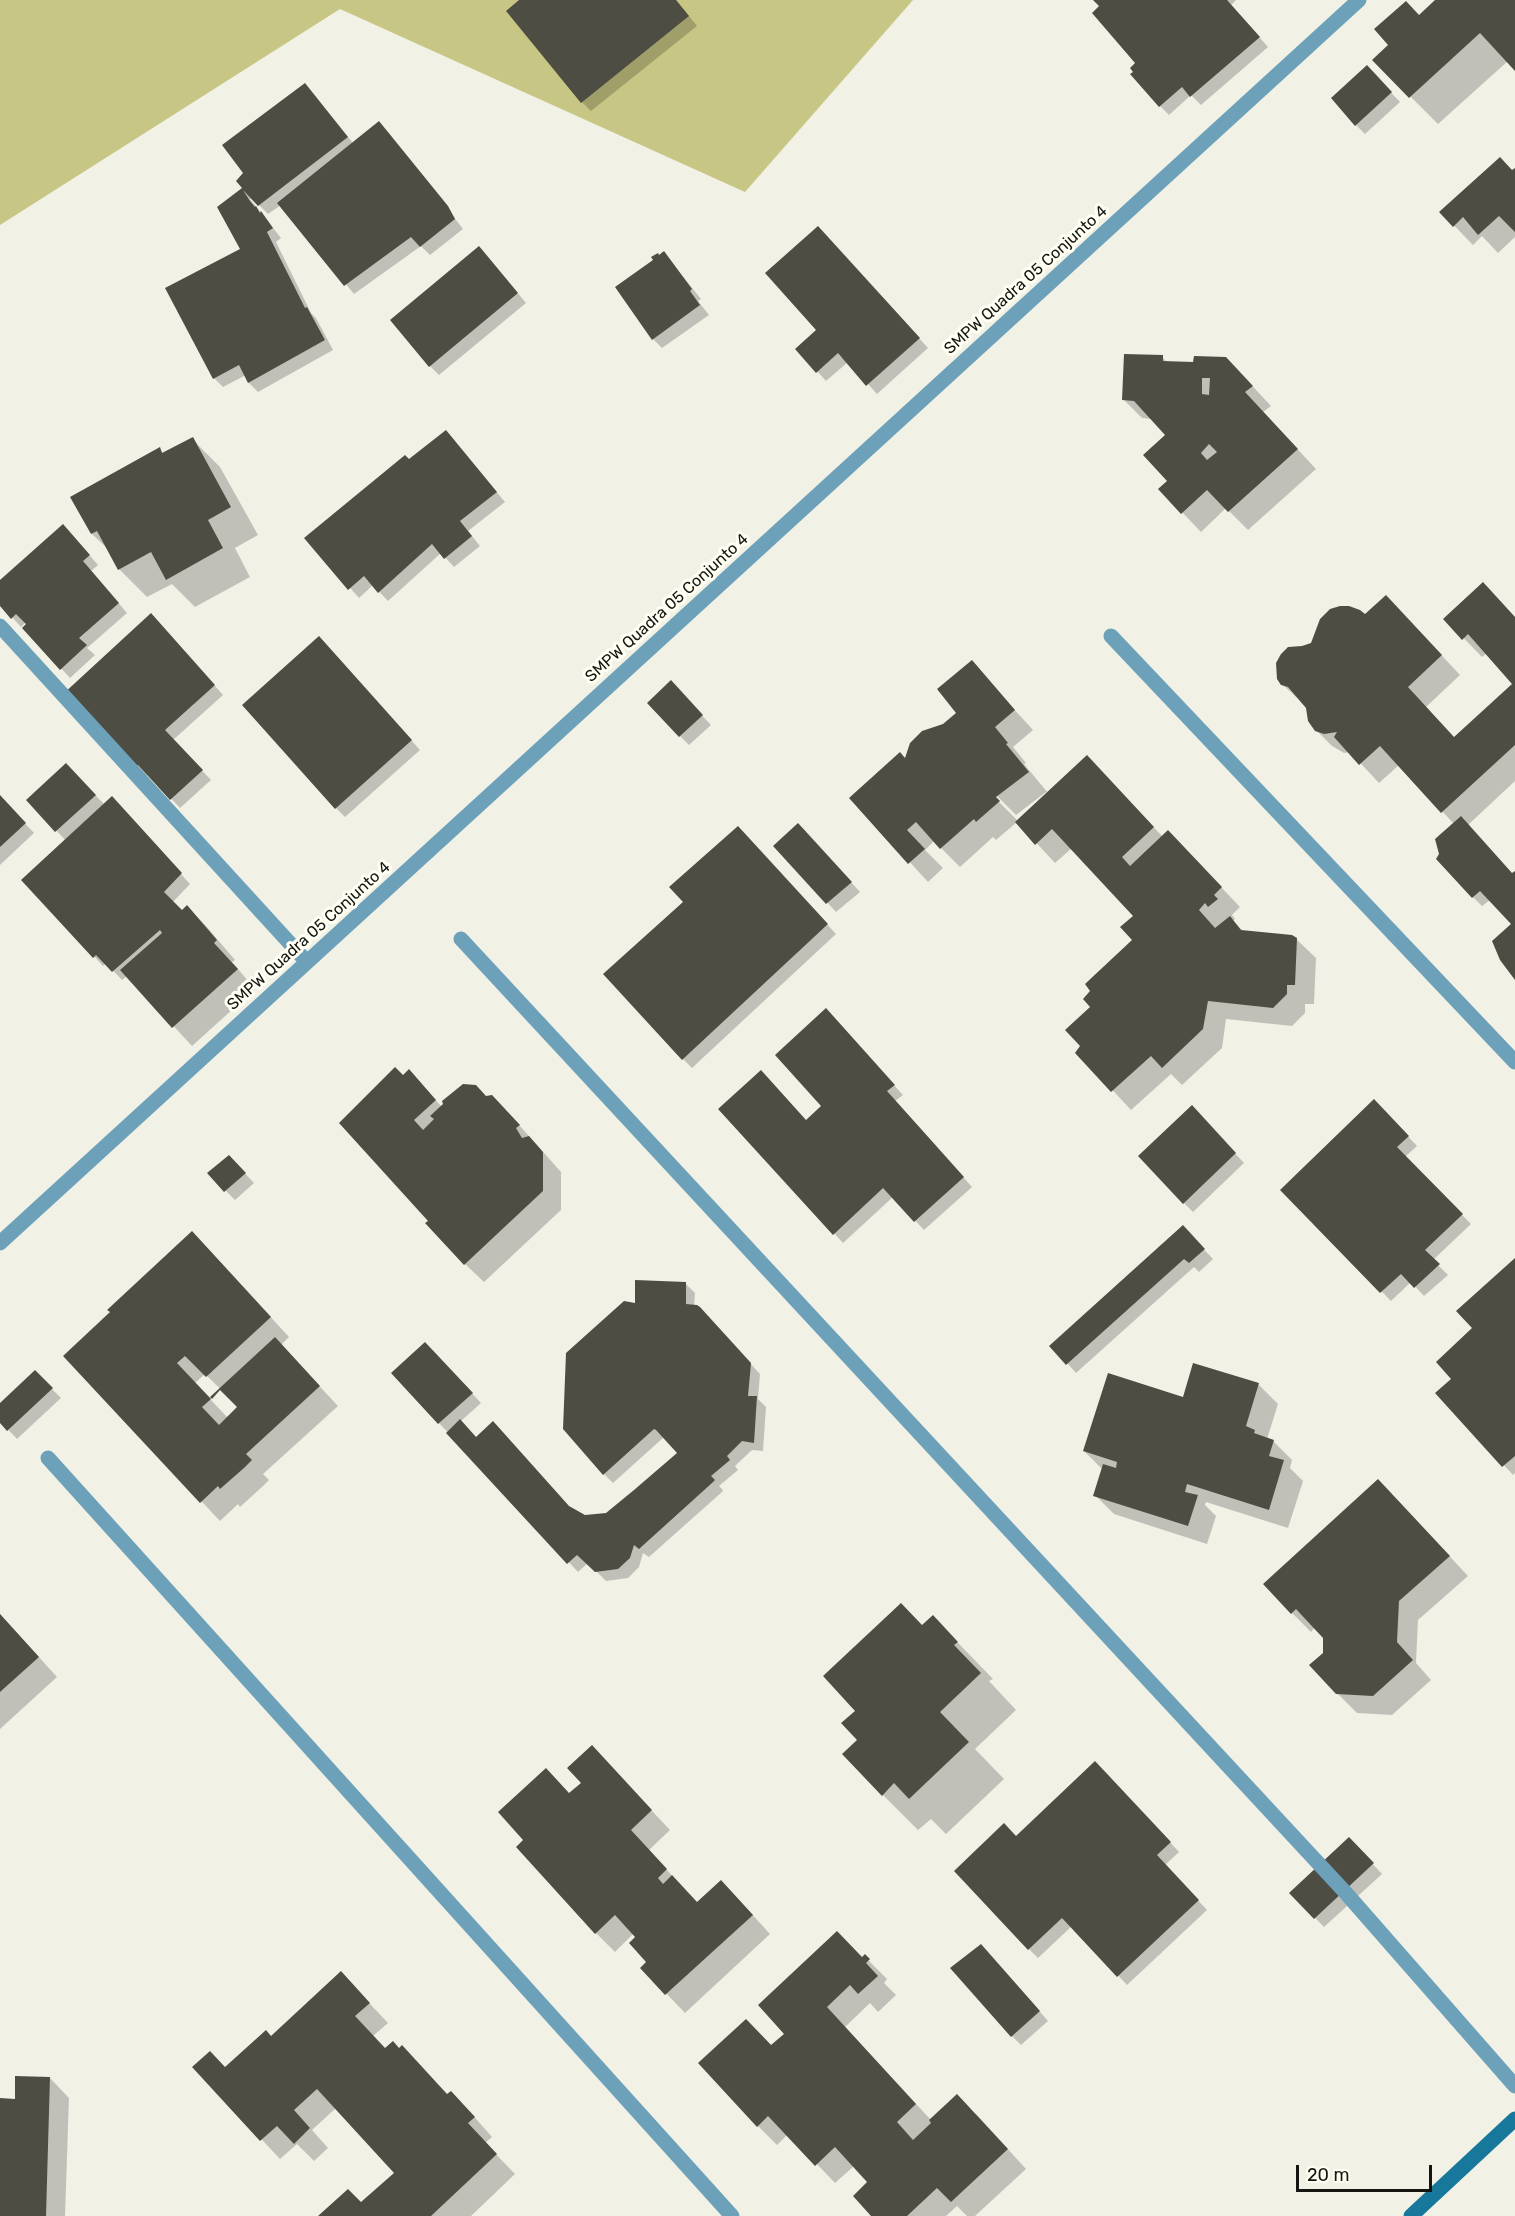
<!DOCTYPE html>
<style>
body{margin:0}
#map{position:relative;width:1515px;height:2216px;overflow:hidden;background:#f1f1e6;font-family:Rubik,sans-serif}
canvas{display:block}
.scale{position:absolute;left:1296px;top:2165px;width:136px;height:27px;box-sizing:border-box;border:3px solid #151511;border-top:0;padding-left:8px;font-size:18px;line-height:21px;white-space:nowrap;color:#151511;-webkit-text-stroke:4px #fffff3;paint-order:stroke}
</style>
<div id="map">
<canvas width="1515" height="2216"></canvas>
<div class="scale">20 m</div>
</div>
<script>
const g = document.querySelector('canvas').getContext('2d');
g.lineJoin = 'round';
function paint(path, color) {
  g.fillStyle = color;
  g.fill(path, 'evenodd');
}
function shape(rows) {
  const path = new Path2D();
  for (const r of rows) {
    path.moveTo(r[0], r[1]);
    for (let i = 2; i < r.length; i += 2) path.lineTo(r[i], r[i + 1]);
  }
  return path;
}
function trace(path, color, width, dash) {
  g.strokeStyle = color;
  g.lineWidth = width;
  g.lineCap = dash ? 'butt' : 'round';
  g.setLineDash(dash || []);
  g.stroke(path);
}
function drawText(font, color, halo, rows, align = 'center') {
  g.font = font + ' Rubik,sans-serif';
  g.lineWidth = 6;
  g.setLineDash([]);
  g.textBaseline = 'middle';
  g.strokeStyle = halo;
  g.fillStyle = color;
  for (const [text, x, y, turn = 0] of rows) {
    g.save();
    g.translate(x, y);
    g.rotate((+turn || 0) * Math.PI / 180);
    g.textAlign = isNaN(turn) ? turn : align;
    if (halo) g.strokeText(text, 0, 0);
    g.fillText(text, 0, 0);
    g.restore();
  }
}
const forest = shape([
 [0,0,913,0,745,192,340,9,0,225]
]);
const shadow = shape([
 [522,0,676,0,697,26,591,111,582,102],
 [1095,0,1236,0,1231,5,1268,47,1201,105,1191,95,1169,115,1160,106,1138,64],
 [1437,0,1515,0,1515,69,1508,61,1438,124,1374,60],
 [1376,77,1400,102,1365,134,1356,125],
 [305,85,353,143,388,132,463,229,430,255,421,246,354,294,281,205,268,214,252,198,250,199,281,238,276,242,311,313,316,318,333,350,258,392,249,383,246,375,223,387,214,378,242,250,219,208,244,189],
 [1515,170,1515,237,1498,253,1482,236,1473,245,1441,212],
 [827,237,928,348,877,394,848,362,826,381,797,349,818,330],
 [664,253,701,299,698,301,709,315,662,348,653,339,655,260],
 [488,257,526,303,439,375,430,366],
 [1162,357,1168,363,1245,378,1271,406,1263,412,1316,469,1248,530,1226,508,1201,532,1160,489,1169,481,1167,435,1152,419,1142,418,1123,399],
 [446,432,505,502,468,531,480,546,454,567,441,553,388,601,373,585,359,598,306,538],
 [192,439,220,467,258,535,235,548,250,577,195,607,172,584,147,597,119,569,109,550,92,534,72,497,159,449,164,454],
 [72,535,98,565,91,571,127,613,87,648,95,655,70,678,24,628,29,623,27,621,21,627,0,604,0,582],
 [1366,616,1405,616,1460,675,1426,707,1455,739,1514,684,1487,653,1482,657,1445,619,1515,617,1515,781,1468,825,1513,875,1515,872,1515,977,1513,924,1490,900,1482,906,1473,897,1454,824,1399,765,1379,783,1350,752,1344,753,1332,746,1313,727,1308,708,1282,684,1302,648],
 [160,624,223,695,173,740,211,780,180,808,148,774,141,780,132,771],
 [328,647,420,750,345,817,336,808],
 [971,662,1033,730,1013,747,1026,763,1024,764,1048,793,1105,776,1163,837,1187,851,1240,907,1232,915,1235,919,1233,921,1243,931,1296,939,1316,958,1314,1004,1305,1004,1305,1013,1292,1026,1226,1019,1222,1048,1182,1085,1171,1074,1131,1110,1077,1052,1082,1046,1092,1007,1092,991,1134,940,1135,916,1072,848,1055,863,1017,822,996,840,993,837,960,867,934,841,925,850,943,868,928,882,851,798,906,760,958,713],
 [1046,792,1048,793,1018,821,994,797,996,795,1016,815],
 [680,692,711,725,689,745,680,736],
 [66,765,105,805,121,808,190,884,172,903,182,912,187,907,206,926,235,960,232,962,255,989,192,1046,127,976,122,980,106,963,103,966,24,880,66,841,28,800],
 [0,797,34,833,0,865],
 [807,834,860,892,836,912,775,846],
 [747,837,836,934,692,1068,683,1059,685,902],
 [835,1020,903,1095,895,1101,972,1187,924,1230,893,1197,843,1243,720,1109,806,1122,823,1106],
 [409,1071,442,1107,487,1098,511,1116,561,1172,561,1210,484,1282,465,1264,430,1221,403,1077],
 [1383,1110,1417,1146,1405,1157,1471,1224,1433,1260,1448,1275,1424,1296,1411,1282,1391,1301,1282,1190],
 [1201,1117,1244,1163,1193,1212,1184,1203],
 [238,1166,254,1183,235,1200,209,1174],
 [1183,1228,1213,1259,1199,1272,1194,1267,1076,1373,1052,1346],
 [211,1252,289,1337,281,1345,338,1406,263,1474,269,1480,263,1486,240,1507,238,1504,220,1521,65,1356],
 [205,1374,239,1407,228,1418,195,1383],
 [1515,1260,1515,1473,1513,1475,1437,1394,1453,1379,1474,1328],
 [685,1283,695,1293,694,1306,709,1319,760,1374,758,1399,766,1407,763,1451,752,1450,735,1466,738,1470,719,1486,723,1490,722,1492,649,1557,643,1553,639,1567,628,1578,606,1581,588,1563,578,1572,439,1423,434,1353,481,1403,461,1421,476,1438,571,1509,585,1517,606,1514,679,1453,664,1437,613,1483,604,1474,636,1304],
 [1194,1365,1259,1385,1278,1404,1267,1439,1273,1441,1292,1460,1290,1468,1303,1481,1288,1528,1206,1502,1205,1505,1216,1516,1207,1544,1114,1514,1095,1495,1103,1470,1084,1451,1184,1399],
 [35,1372,61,1398,17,1439,0,1421,0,1405],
 [1397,1500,1468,1576,1418,1620,1416,1663,1431,1680,1392,1715,1357,1713,1337,1693,1324,1654,1325,1637,1315,1627,1311,1632,1292,1613],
 [0,1614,57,1677,0,1729],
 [933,1617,993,1679,989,1681,1016,1710,975,1749,1004,1779,946,1834,931,1819,918,1830,883,1795,859,1740,857,1711,923,1627],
 [592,1747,670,1830,649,1850,684,1889,698,1904,740,1901,770,1934,685,2013,642,1968,648,1962,634,1933,615,1952,596,1933,570,1795,584,1783],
 [1105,1772,1179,1852,1165,1865,1207,1910,1127,1985,1072,1926,1038,1958,1029,1949],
 [1358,1848,1382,1874,1324,1927,1291,1893],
 [990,1955,1048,2021,1021,2045,1012,2036],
 [865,1957,887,1979,884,1983,896,1995,878,2012,870,2003,845,2027,931,2120,976,2114,1026,2169,975,2216,967,2216,957,2206,946,2216,873,2216,869,2182,854,2166,835,2183,788,2134,777,2145,758,2126,747,2020,772,2046],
 [341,1973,388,2023,373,2036,385,2049,470,2112,492,2137,485,2143,515,2174,471,2216,320,2216,362,2204,396,2173,336,2108,312,2130,328,2148,314,2161,297,2144,280,2159,194,2067,226,2069,271,2038],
 [50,2078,69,2098,65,2216,0,2216,0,2100,16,2101]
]);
const building = shape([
 [519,0,676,0,689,16,581,103,506,11],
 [1093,0,1227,0,1260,37,1190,97,1182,87,1159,107,1130,74,1133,72,1130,68,1135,63,1092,13,1099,6],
 [1435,0,1515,0,1515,71,1480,33,1409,98,1372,60,1388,45,1374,29,1406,1,1419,15],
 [1367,65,1392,92,1355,126,1331,98],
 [305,83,348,137,258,206,243,190,250,201,255,207,256,206,260,213,261,211,273,228,267,232,305,308,307,307,325,340,248,383,239,365,213,379,165,288,240,249,217,207,242,188,236,181,243,173,222,145],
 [379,121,448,206,455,219,420,247,411,237,344,286,277,203],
 [1500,157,1512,170,1515,168,1515,232,1499,216,1478,235,1463,217,1453,227,1439,212],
 [818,226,920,338,866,386,838,353,816,373,795,349,816,330,765,273],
 [479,246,518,293,429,367,390,320],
 [664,251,692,289,690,291,700,305,652,340,615,287,653,260,651,257,658,253,659,255],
 [1124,354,1163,355,1163,361,1193,362,1194,356,1226,357,1253,386,1245,392,1298,449,1228,512,1207,490,1181,514,1158,489,1167,481,1143,455,1165,435,1134,401,1122,400],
 [1202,378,1210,378,1209,395,1202,394],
 [1209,444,1217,452,1207,460,1201,453],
 [446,430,497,492,460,521,472,536,444,559,432,544,378,593,364,576,348,590,304,538,405,455,409,459],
 [193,437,231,507,208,520,223,548,166,580,151,552,118,570,97,531,91,534,70,497,160,447,162,453],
 [63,524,90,555,83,561,119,603,79,638,87,645,60,670,22,628,26,624,16,614,11,619,0,606,0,580],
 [1483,582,1515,617,1515,745,1441,813,1380,746,1359,765,1334,737,1337,732,1324,734,1315,731,1308,721,1306,708,1288,687,1281,685,1277,679,1276,663,1281,654,1288,647,1302,646,1311,643,1320,619,1330,609,1340,606,1349,606,1360,610,1365,614,1386,595,1442,655,1408,687,1454,737,1512,684,1468,634,1462,640,1443,619],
 [151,613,215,685,165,730,203,770,170,800,138,765,131,772,62,695],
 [319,636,412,740,335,809,242,705],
 [972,660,1015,710,995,727,1008,743,1006,744,1029,772,996,797,1000,801,976,822,974,819,940,849,916,822,907,830,925,849,908,864,849,798,900,752,905,758,910,743,922,731,943,724,956,713,937,689],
 [671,680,703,715,679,737,647,703],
 [1087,755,1154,827,1122,857,1130,866,1168,830,1222,887,1214,895,1218,899,1208,907,1205,903,1199,910,1215,928,1230,916,1241,930,1292,935,1297,938,1295,985,1287,985,1287,994,1273,1008,1208,1001,1203,1029,1162,1068,1151,1056,1111,1092,1075,1053,1080,1046,1065,1030,1090,1007,1083,999,1090,991,1085,984,1132,940,1120,927,1133,916,1052,829,1035,845,1015,822],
 [66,763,96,795,55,832,26,800],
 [0,795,26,823,0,847],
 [112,796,182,873,164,892,182,910,187,905,217,940,214,943,238,969,172,1028,120,970,162,933,160,930,112,972,96,955,93,958,21,880],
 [1461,816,1512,873,1515,871,1515,980,1500,960,1492,941,1511,924,1480,891,1472,898,1436,859,1439,854,1435,839],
 [798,823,852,882,826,904,773,846],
 [738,826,828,924,682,1060,603,974,683,902,669,887],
 [826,1008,895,1085,887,1091,964,1177,914,1222,883,1188,833,1235,718,1109,761,1070,806,1120,821,1106,775,1055],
 [395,1067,403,1075,409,1069,436,1100,414,1120,423,1130,434,1119,430,1116,443,1104,442,1101,463,1084,476,1085,486,1096,492,1095,520,1125,516,1128,522,1138,529,1136,543,1152,543,1191,464,1265,425,1223,428,1221,339,1123],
 [1374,1099,1409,1136,1397,1147,1463,1214,1425,1250,1440,1264,1414,1288,1401,1274,1380,1293,1280,1190],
 [1192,1105,1236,1153,1183,1204,1138,1156],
 [229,1155,246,1173,224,1192,207,1173],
 [1183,1225,1205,1249,1189,1263,1184,1259,1066,1365,1049,1346],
 [192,1231,271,1317,206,1377,185,1356,177,1363,211,1399,202,1407,219,1425,237,1407,220,1390,212,1399,210,1397,275,1337,320,1386,246,1454,252,1460,244,1468,220,1489,218,1486,200,1503,63,1356,110,1312,107,1310],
 [1515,1258,1515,1456,1502,1467,1435,1393,1451,1379,1436,1362,1472,1328,1456,1311],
 [635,1280,686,1282,686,1304,697,1305,700,1307,751,1363,748,1396,757,1396,754,1443,742,1441,727,1456,730,1460,711,1476,715,1480,712,1483,639,1549,634,1545,630,1558,618,1569,595,1572,577,1555,567,1564,446,1433,460,1419,476,1437,493,1421,569,1506,585,1515,606,1513,634,1490,677,1453,656,1430,654,1429,603,1475,563,1429,566,1353,624,1301,635,1303],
 [425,1342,473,1393,438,1424,391,1373],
 [1193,1363,1259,1383,1246,1426,1255,1430,1254,1433,1274,1440,1269,1456,1284,1460,1269,1510,1187,1484,1185,1492,1198,1495,1188,1526,1093,1496,1103,1464,1116,1468,1117,1462,1083,1451,1108,1373,1183,1397],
 [35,1370,53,1388,7,1431,0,1423,0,1403],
 [1378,1479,1450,1556,1399,1601,1397,1642,1413,1660,1373,1696,1336,1694,1309,1665,1323,1653,1323,1638,1296,1609,1291,1614,1263,1584],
 [901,1603,922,1625,933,1615,958,1642,954,1645,981,1673,940,1712,969,1742,909,1799,894,1783,882,1796,842,1754,857,1740,841,1723,855,1711,823,1676],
 [0,1614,39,1657,0,1692],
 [592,1745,652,1810,631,1830,667,1869,658,1878,663,1884,672,1875,697,1902,721,1880,753,1915,665,1995,640,1968,646,1962,629,1943,635,1937,615,1915,595,1934,516,1847,523,1840,498,1812,546,1768,569,1793,581,1783,567,1768],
 [1095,1761,1171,1842,1157,1855,1199,1900,1117,1977,1062,1918,1028,1950,954,1871,1004,1823,1016,1836],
 [1349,1837,1374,1863,1314,1919,1289,1893],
 [837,1931,862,1957,865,1954,870,1959,866,1963,878,1976,858,1994,850,1985,827,2007,916,2104,897,2122,913,2140,931,2123,929,2120,957,2094,1008,2149,951,2202,937,2188,907,2216,871,2216,853,2196,867,2182,835,2147,815,2166,768,2116,757,2127,698,2063,746,2019,771,2045,784,2034,758,2005],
 [981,1944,1040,2011,1011,2037,950,1968],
 [341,1971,370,2003,355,2016,385,2048,393,2041,399,2048,402,2045,447,2094,451,2091,475,2117,468,2123,497,2154,431,2216,318,2216,348,2189,361,2202,394,2173,317,2089,294,2110,310,2128,294,2144,277,2126,260,2141,192,2067,210,2051,225,2067,266,2030,271,2036],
 [15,2076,50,2077,46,2216,0,2216,0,2098,15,2099]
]);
const street = shape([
 [0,626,307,962],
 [1111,636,1515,1062],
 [461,939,1345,1892,1515,2086],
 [0,1243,1359,0],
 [48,1458,732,2216]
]);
const secondary = shape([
 [1411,2216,1515,2119]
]);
const streetNames = [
 ["SMPW Quadra 05 Conjunto 4",1026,280,-42],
 ["SMPW Quadra 05 Conjunto 4",667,608,-42],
 ["SMPW Quadra 05 Conjunto 4",309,936,-42]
];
paint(forest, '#c8c684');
paint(shadow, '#0003');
paint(building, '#4d4d43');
trace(street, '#6ca1b9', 15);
trace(secondary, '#17789c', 15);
drawText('16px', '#151511', '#fffff3', streetNames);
</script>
